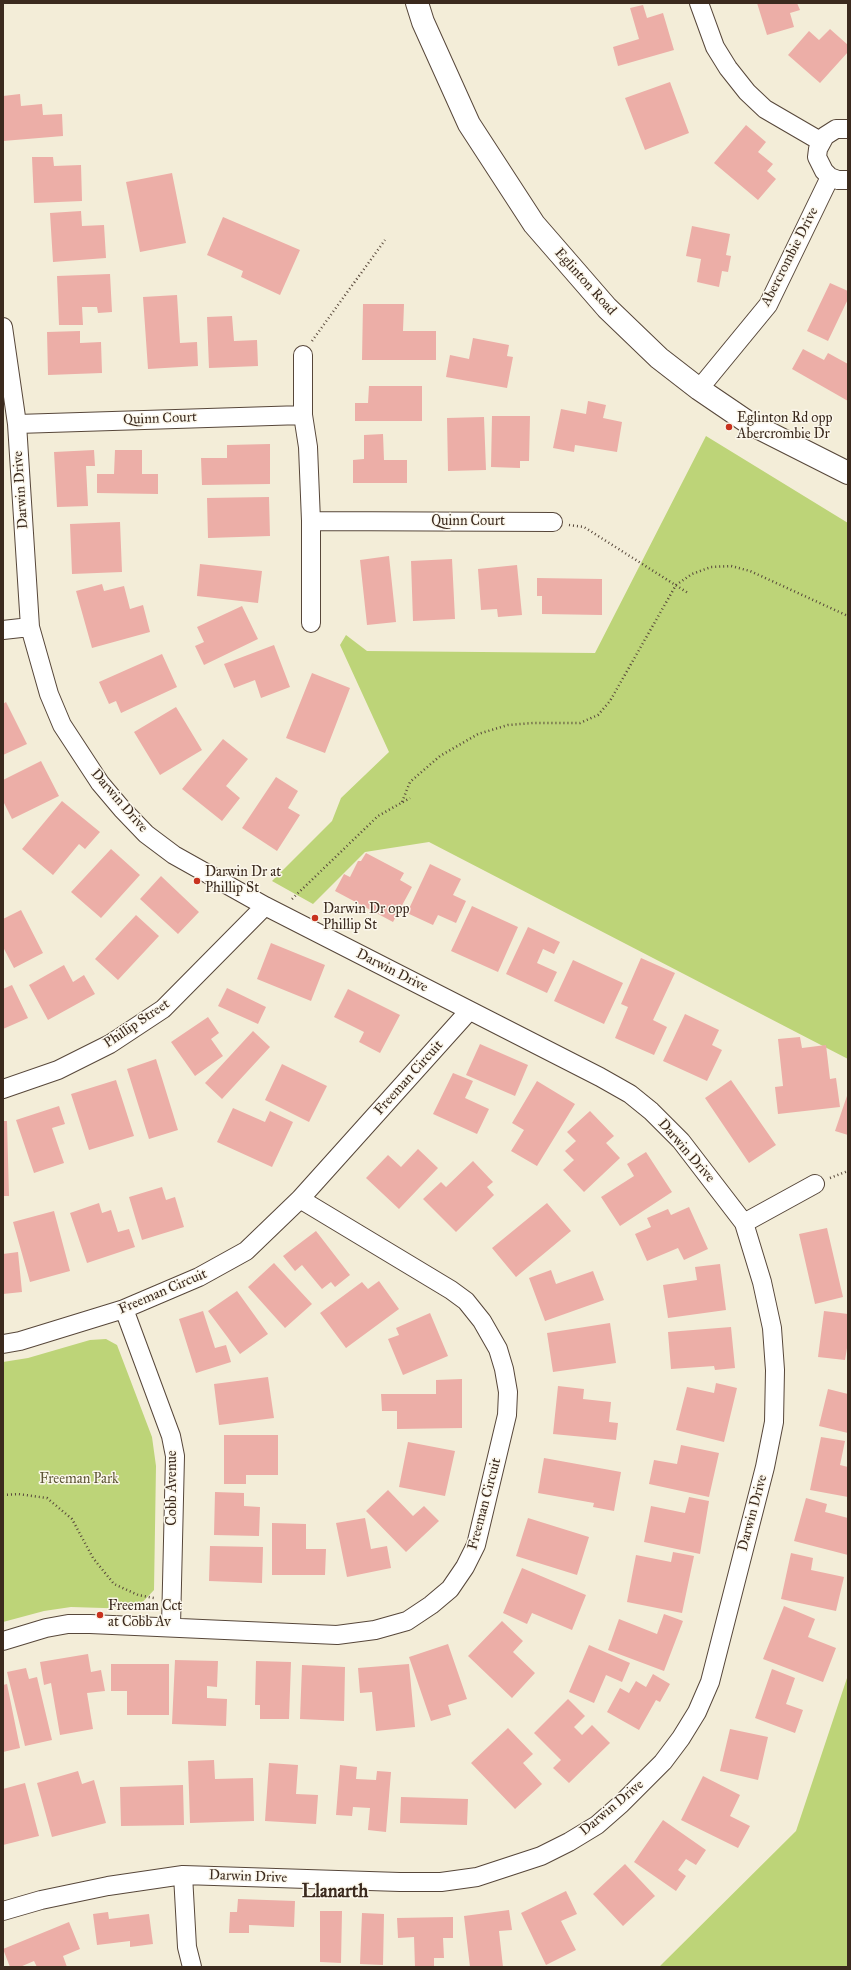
<!DOCTYPE html>
<style>
body{margin:0}
#map{position:relative;width:851px;height:1970px;overflow:hidden;background:#f3edd8;font-family:"IM FELL Great Primer",serif}
canvas{display:block}
.frame{position:absolute;inset:0;border:4px solid #3b2a1e;pointer-events:none}
</style>
<div id="map">
<canvas width="851" height="1970"></canvas>
<div class="frame"></div>
</div>
<script>
const g = document.querySelector('canvas').getContext('2d');
g.lineJoin = 'round';
function paint(path, color) {
  g.fillStyle = color;
  g.fill(path, 'evenodd');
}
function shape(rows) {
  const path = new Path2D();
  for (const r of rows) {
    path.moveTo(r[0], r[1]);
    for (let i = 2; i < r.length; i += 2) path.lineTo(r[i], r[i + 1]);
  }
  return path;
}
function trace(path, color, width, dash) {
  g.strokeStyle = color;
  g.lineWidth = width;
  g.lineCap = dash ? 'butt' : 'round';
  g.setLineDash(dash || []);
  g.stroke(path);
}
function drawText(font, color, halo, rows, align = 'center') {
  g.font = font + ' "IM FELL Great Primer",serif';
  g.lineWidth = 3;
  g.setLineDash([]);
  g.textBaseline = 'middle';
  g.strokeStyle = halo;
  g.fillStyle = color;
  for (const [text, x, y, turn = 0] of rows) {
    g.save();
    g.translate(x, y);
    g.rotate((+turn || 0) * Math.PI / 180);
    g.textAlign = isNaN(turn) ? turn : align;
    if (halo) g.strokeText(text, 0, 0);
    g.fillText(text, 0, 0);
    g.restore();
  }
}
const green = shape([
 [706,436,848,523,848,1059,429,842,365,852,313,904,272,881,332,821,341,798,389,752,340,645,346,635,367,651,595,653],
 [106,1339,117,1345,152,1437,156,1466,154,1590,136,1609,71,1607,44,1611,3,1622,3,1362,28,1358,90,1340],
 [848,1675,848,1967,659,1967,796,1831]
]);
const building = shape([
 [757,3,797,3,800,10,790,13,794,27,767,35],
 [643,5,647,18,663,13,674,50,618,66,613,47,639,39,630,8],
 [830,29,848,45,848,52,820,83,788,55,809,31,819,40],
 [670,82,689,133,645,150,625,98],
 [20,94,21,106,42,104,43,115,62,114,63,136,3,141,3,96],
 [746,125,766,142,758,152,773,164,767,171,776,179,758,200,714,163],
 [32,157,53,157,54,166,81,165,82,201,34,203],
 [172,173,186,243,140,252,126,182],
 [81,211,82,226,104,225,106,258,53,262,50,213],
 [223,217,300,250,280,295,241,277,243,271,207,255],
 [692,226,730,234,726,255,731,256,728,272,722,271,719,287,697,282,701,259,686,256],
 [110,274,112,312,98,313,97,307,82,307,83,325,59,325,57,276],
 [830,283,848,291,848,299,828,341,807,331],
 [177,295,180,343,197,342,198,366,148,369,143,297],
 [363,304,404,304,403,331,436,331,436,360,362,360],
 [232,316,234,341,257,340,258,366,209,368,207,317],
 [80,331,80,343,101,342,102,373,48,375,47,332],
 [473,338,509,345,507,356,513,357,507,388,446,377,450,355,469,359],
 [803,349,824,360,828,353,848,364,848,401,792,369],
 [369,386,422,386,422,421,355,421,355,403,368,403],
 [588,401,606,405,603,418,622,422,617,452,575,445,574,452,553,448,561,409,586,414],
 [492,416,530,416,529,461,520,461,520,468,491,467],
 [484,417,486,470,448,471,447,418],
 [383,434,384,460,407,460,407,483,353,483,353,460,364,459,364,435],
 [270,444,270,484,202,485,201,458,227,458,227,445],
 [94,450,95,466,86,466,88,506,57,507,54,452],
 [115,450,142,450,142,474,158,474,158,494,97,493,97,474,114,474],
 [269,497,270,536,208,538,207,498],
 [120,522,122,572,72,574,70,524],
 [389,556,396,622,367,625,360,560],
 [452,559,455,619,413,621,411,561],
 [200,564,262,571,258,603,197,596],
 [517,565,522,615,498,617,497,609,481,610,478,569],
 [537,578,602,579,602,615,542,614,542,596,537,596],
 [102,584,104,591,124,586,130,609,143,605,150,632,92,648,76,591],
 [242,606,258,639,204,665,195,646,204,642,197,627],
 [274,645,290,687,261,698,255,680,234,688,224,664],
 [162,654,177,687,121,713,116,701,109,704,99,682],
 [312,673,350,688,325,753,286,738],
 [6,702,27,744,3,755,3,704],
 [176,707,202,750,160,775,134,732],
 [223,739,248,759,226,786,240,798,222,821,182,789],
 [41,761,59,796,12,819,3,801,3,780],
 [276,777,298,791,288,808,300,815,277,851,242,828],
 [62,801,100,832,85,849,79,844,53,875,22,849],
 [111,849,140,875,101,918,71,892],
 [366,853,404,873,400,880,412,887,393,922,335,891,344,874,350,877,358,861,361,861],
 [430,864,461,879,453,895,466,901,456,923,438,915,433,925,407,913],
 [161,876,199,912,178,934,140,899],
 [472,906,518,927,498,972,451,951],
 [21,910,43,953,14,968,3,947,3,919],
 [136,915,159,936,118,980,95,959],
 [528,927,560,942,554,954,543,949,537,963,557,972,547,993,506,974],
 [271,943,325,965,311,1001,257,979],
 [641,958,675,973,653,1020,667,1027,654,1055,615,1038,628,1007,621,1004],
 [573,960,623,983,604,1024,554,1001],
 [64,965,73,982,84,975,95,994,48,1020,29,985],
 [12,985,28,1018,3,1029,3,989],
 [227,988,266,1007,258,1024,218,1006],
 [348,989,400,1015,380,1053,359,1042,364,1032,334,1017],
 [685,1014,719,1030,712,1045,722,1050,707,1081,663,1061],
 [208,1017,219,1033,211,1039,223,1056,195,1076,171,1042],
 [253,1031,270,1047,222,1099,205,1083],
 [800,1037,802,1048,826,1045,830,1079,836,1078,840,1107,778,1114,775,1087,783,1086,778,1039],
 [480,1044,528,1065,515,1096,466,1075],
 [156,1059,178,1130,149,1139,127,1069],
 [282,1064,327,1086,309,1122,265,1100],
 [453,1073,473,1081,465,1098,489,1109,477,1134,433,1114],
 [116,1080,134,1136,89,1150,71,1094],
 [731,1080,776,1145,749,1163,705,1098],
 [537,1081,575,1104,537,1166,511,1151,524,1130,512,1123],
 [848,1093,848,1135,835,1131],
 [59,1106,65,1124,52,1128,64,1163,34,1173,16,1120],
 [233,1108,265,1122,270,1111,293,1122,272,1167,217,1142],
 [590,1111,614,1136,606,1143,620,1158,584,1192,563,1170,574,1160,565,1151,576,1141,567,1132],
 [3,1121,7,1121,9,1196,3,1196],
 [418,1149,438,1168,399,1209,366,1178,388,1155,401,1167],
 [646,1152,672,1192,620,1226,601,1197,634,1176,627,1164],
 [473,1161,493,1182,487,1187,494,1195,456,1232,423,1199,441,1182,446,1187],
 [162,1187,166,1200,175,1197,184,1227,142,1240,129,1197],
 [99,1203,102,1213,111,1210,118,1232,129,1229,135,1247,87,1263,70,1213],
 [547,1203,571,1231,516,1277,492,1248],
 [689,1207,708,1249,684,1260,678,1248,647,1261,635,1234,651,1227,647,1218,668,1209,671,1215],
 [54,1211,70,1271,30,1282,13,1222],
 [827,1228,843,1297,815,1304,799,1234],
 [316,1231,350,1275,335,1287,331,1282,322,1289,302,1265,295,1271,283,1256],
 [18,1252,22,1292,3,1294,3,1254],
 [274,1263,312,1304,285,1328,248,1287],
 [720,1264,726,1310,668,1318,663,1285,697,1280,695,1267],
 [551,1270,556,1284,593,1271,604,1300,545,1321,529,1278],
 [379,1281,399,1309,346,1348,320,1313,362,1282,368,1289],
 [237,1291,268,1334,240,1354,208,1311],
 [203,1311,215,1348,226,1345,231,1362,196,1373,179,1319],
 [824,1311,848,1314,848,1342,845,1360,818,1357],
 [430,1313,448,1356,403,1375,388,1339,399,1335,396,1328],
 [610,1323,616,1363,553,1372,547,1333],
 [731,1327,735,1368,715,1370,714,1366,671,1369,668,1332],
 [268,1377,274,1418,219,1425,214,1384],
 [462,1379,462,1428,397,1429,397,1411,382,1411,381,1394,436,1394,436,1380],
 [716,1383,737,1388,724,1442,676,1430,687,1387,714,1393],
 [558,1386,584,1389,583,1399,611,1402,609,1422,618,1423,616,1440,553,1434],
 [828,1389,848,1394,848,1433,819,1426],
 [224,1435,278,1435,278,1475,246,1475,246,1484,224,1484],
 [821,1437,845,1441,840,1465,848,1467,848,1497,810,1490],
 [408,1442,455,1451,445,1496,399,1487],
 [681,1445,719,1453,709,1497,649,1484,654,1460,677,1464],
 [544,1458,621,1472,614,1511,593,1507,594,1503,538,1493],
 [388,1490,413,1516,424,1506,439,1521,406,1552,366,1511],
 [215,1492,244,1493,244,1506,260,1507,259,1536,214,1535],
 [689,1497,709,1501,700,1554,644,1542,651,1506,685,1513],
 [806,1498,827,1504,825,1512,848,1518,848,1555,794,1541],
 [365,1518,371,1549,387,1546,391,1568,347,1577,336,1523],
 [528,1518,589,1537,577,1575,516,1556],
 [272,1523,306,1524,306,1549,326,1549,325,1575,272,1575],
 [210,1546,263,1547,262,1583,209,1581],
 [673,1552,694,1556,682,1613,627,1602,636,1555,671,1562],
 [791,1553,813,1558,811,1570,844,1577,836,1611,781,1599],
 [522,1568,586,1595,572,1630,532,1613,527,1624,503,1613],
 [784,1606,815,1619,808,1637,836,1648,823,1682,763,1659],
 [664,1614,683,1621,664,1671,608,1650,619,1619,657,1634],
 [502,1621,523,1641,513,1652,535,1673,512,1698,468,1656],
 [448,1644,467,1699,448,1705,451,1715,431,1721,409,1657],
 [589,1645,630,1663,622,1682,606,1675,594,1703,569,1692],
 [88,1654,91,1672,101,1670,105,1691,87,1693,93,1729,60,1735,51,1683,44,1685,40,1662],
 [175,1660,218,1661,217,1687,207,1686,207,1698,227,1699,226,1726,172,1724],
 [256,1661,291,1662,289,1719,260,1719,260,1705,255,1705],
 [111,1664,169,1664,169,1715,127,1715,127,1691,111,1691],
 [409,1664,415,1727,376,1731,372,1692,360,1693,358,1668],
 [302,1665,345,1667,344,1721,300,1719],
 [26,1668,29,1679,37,1677,52,1740,25,1746,7,1672],
 [772,1669,795,1678,786,1704,803,1710,795,1733,755,1718],
 [653,1674,670,1684,660,1702,656,1700,639,1730,607,1712,620,1688,629,1693,636,1681,646,1687],
 [7,1684,20,1748,3,1752,3,1685],
 [568,1699,585,1716,574,1727,582,1735,592,1725,610,1743,569,1783,553,1768,561,1760,534,1733],
 [508,1728,533,1754,523,1763,542,1784,515,1809,471,1763],
 [730,1729,768,1737,758,1780,720,1771],
 [214,1760,215,1779,253,1778,254,1821,190,1823,188,1761],
 [269,1763,298,1765,296,1794,318,1795,316,1824,265,1821],
 [340,1765,357,1767,356,1779,376,1780,377,1771,391,1772,386,1832,368,1830,370,1808,353,1807,352,1816,336,1815],
 [78,1771,82,1784,94,1780,106,1823,52,1837,37,1783],
 [703,1776,740,1795,730,1816,750,1826,738,1848,681,1820],
 [25,1783,39,1836,3,1845,3,1789],
 [183,1785,184,1825,121,1826,120,1787],
 [401,1797,468,1799,467,1825,400,1823],
 [663,1820,706,1850,696,1865,686,1859,678,1870,686,1876,676,1891,634,1862],
 [625,1864,655,1896,623,1926,593,1894],
 [566,1891,577,1914,561,1921,576,1950,546,1965,521,1913],
 [238,1899,295,1901,294,1927,249,1925,249,1933,229,1933,230,1912,237,1912],
 [509,1910,512,1930,499,1931,503,1967,470,1967,464,1916],
 [320,1911,342,1911,341,1963,320,1962],
 [108,1912,109,1919,149,1914,153,1944,130,1947,130,1941,97,1945,93,1914],
 [362,1913,384,1914,383,1965,360,1964],
 [453,1917,453,1938,443,1938,444,1958,434,1958,434,1967,415,1967,414,1937,398,1938,397,1918],
 [69,1922,80,1949,63,1956,67,1967,37,1967,34,1961,20,1967,10,1967,3,1949]
]);
const path = shape([
 [312,341,385,240],
 [569,525,584,527,688,593],
 [402,802,410,782,440,756,478,734,508,725,533,723,580,723,598,715,610,701,676,585,692,574,711,567,731,566,750,571,848,616],
 [292,899,378,816,410,798],
 [830,1178,848,1171],
 [3,1495,18,1494,47,1498,72,1519,93,1558,114,1584,138,1595,154,1598]
]);
const minor = shape([
 [699,3,715,47,728,68,747,92,765,109,820,141],
 [848,129,836,129,825,136,818,149,817,157,824,171,830,177,838,180,848,180],
 [3,327,17,424,30,627,49,694,62,725,100,783,122,809,146,834,174,855,265,906,600,1077,630,1094,651,1111,681,1141,744,1223,762,1282,772,1328,775,1370,774,1422,765,1467,710,1682,697,1712,681,1738,663,1762,621,1804,597,1825,569,1842,541,1856,477,1877,441,1882,400,1882,183,1875,108,1886,41,1900,3,1911],
 [303,355,303,415,308,447,311,521,311,623],
 [699,389,768,305,830,177],
 [17,424,303,415],
 [311,521,553,522],
 [3,630,30,627],
 [3,1089,58,1070,110,1044,163,1009,265,906],
 [744,1223,815,1184],
 [124,1309,171,1436,175,1456,171,1626],
 [3,1344,20,1341,124,1309,199,1277,246,1251,300,1199,469,1011],
 [3,1641,46,1628,68,1624,90,1624,337,1635,375,1630,407,1621,431,1605,450,1589,465,1567,476,1545,507,1415,508,1392,504,1369,498,1349,482,1321,466,1301,451,1290,300,1199],
 [183,1875,187,1947,192,1967]
]);
const secondary = shape([
 [417,3,423,22,469,124,534,224,607,308,659,358,699,389,749,423,848,473]
]);
const markers = [
 [729,427,4,"#c8321e"],
 [197,881,4,"#c8321e"],
 [315,918,4,"#c8321e"],
 [100,1615,4,"#c8321e"]
];
const streetNames = [
 ["Abercrombie Drive",790,257,-63],
 ["Eglinton Road",585,282,48],
 ["Quinn Court",160,419,-2],
 ["Darwin Drive",21,490,-94],
 ["Quinn Court",468,522],
 ["Darwin Drive",119,801,49],
 ["Darwin Drive",392,971,27],
 ["Phillip Street",137,1024,-34],
 ["Freeman Circuit",409,1078,-48],
 ["Darwin Drive",686,1151,49],
 ["Freeman Circuit",163,1292,-23],
 ["Cobb Avenue",173,1488,-90],
 ["Freeman Circuit",485,1504,-75],
 ["Darwin Drive",753,1513,-75],
 ["Darwin Drive",612,1808,-40],
 ["Darwin Drive",248,1877,2]
];
const poiNames = [
 ["Eglinton Rd opp",737,419],
 ["Abercrombie Dr",737,435],
 ["Darwin Dr at",205,873],
 ["Phillip St",205,889],
 ["Darwin Dr opp",323,910],
 ["Phillip St",323,926],
 ["Freeman Cct",108,1607],
 ["at Cobb Av",108,1623]
];
const parkNames = [
 ["Freeman Park",79,1480]
];
const districtNames = [
 ["Llanarth",335,1893]
];
paint(green, '#bdd478');
paint(building, '#ecaea7');
trace(minor, '#57473a', 20);
trace(secondary, '#57473a', 24);
trace(path, '#57473a', 2.5, [1, 3]);
trace(minor, '#fff', 18);
trace(secondary, '#fff', 22);
for (const [x, y, r, color] of markers) {
  const dot = new Path2D();
  dot.arc(x, y, r, 0, 2 * Math.PI);
  g.fillStyle = color;
  g.fill(dot);
  trace(dot, '#fbf7ec', 1.5);
}
drawText('14px', '#3b2a1e', '#fbf7ec', streetNames);
drawText('14px', '#3b2a1e', '#fbf7ec', poiNames, 'left');
drawText('14px', '#5c5434', '#fbf7ec', parkNames);
drawText('bold 18px', '#3b2a1e', '#fbf7ec', districtNames);
</script>
